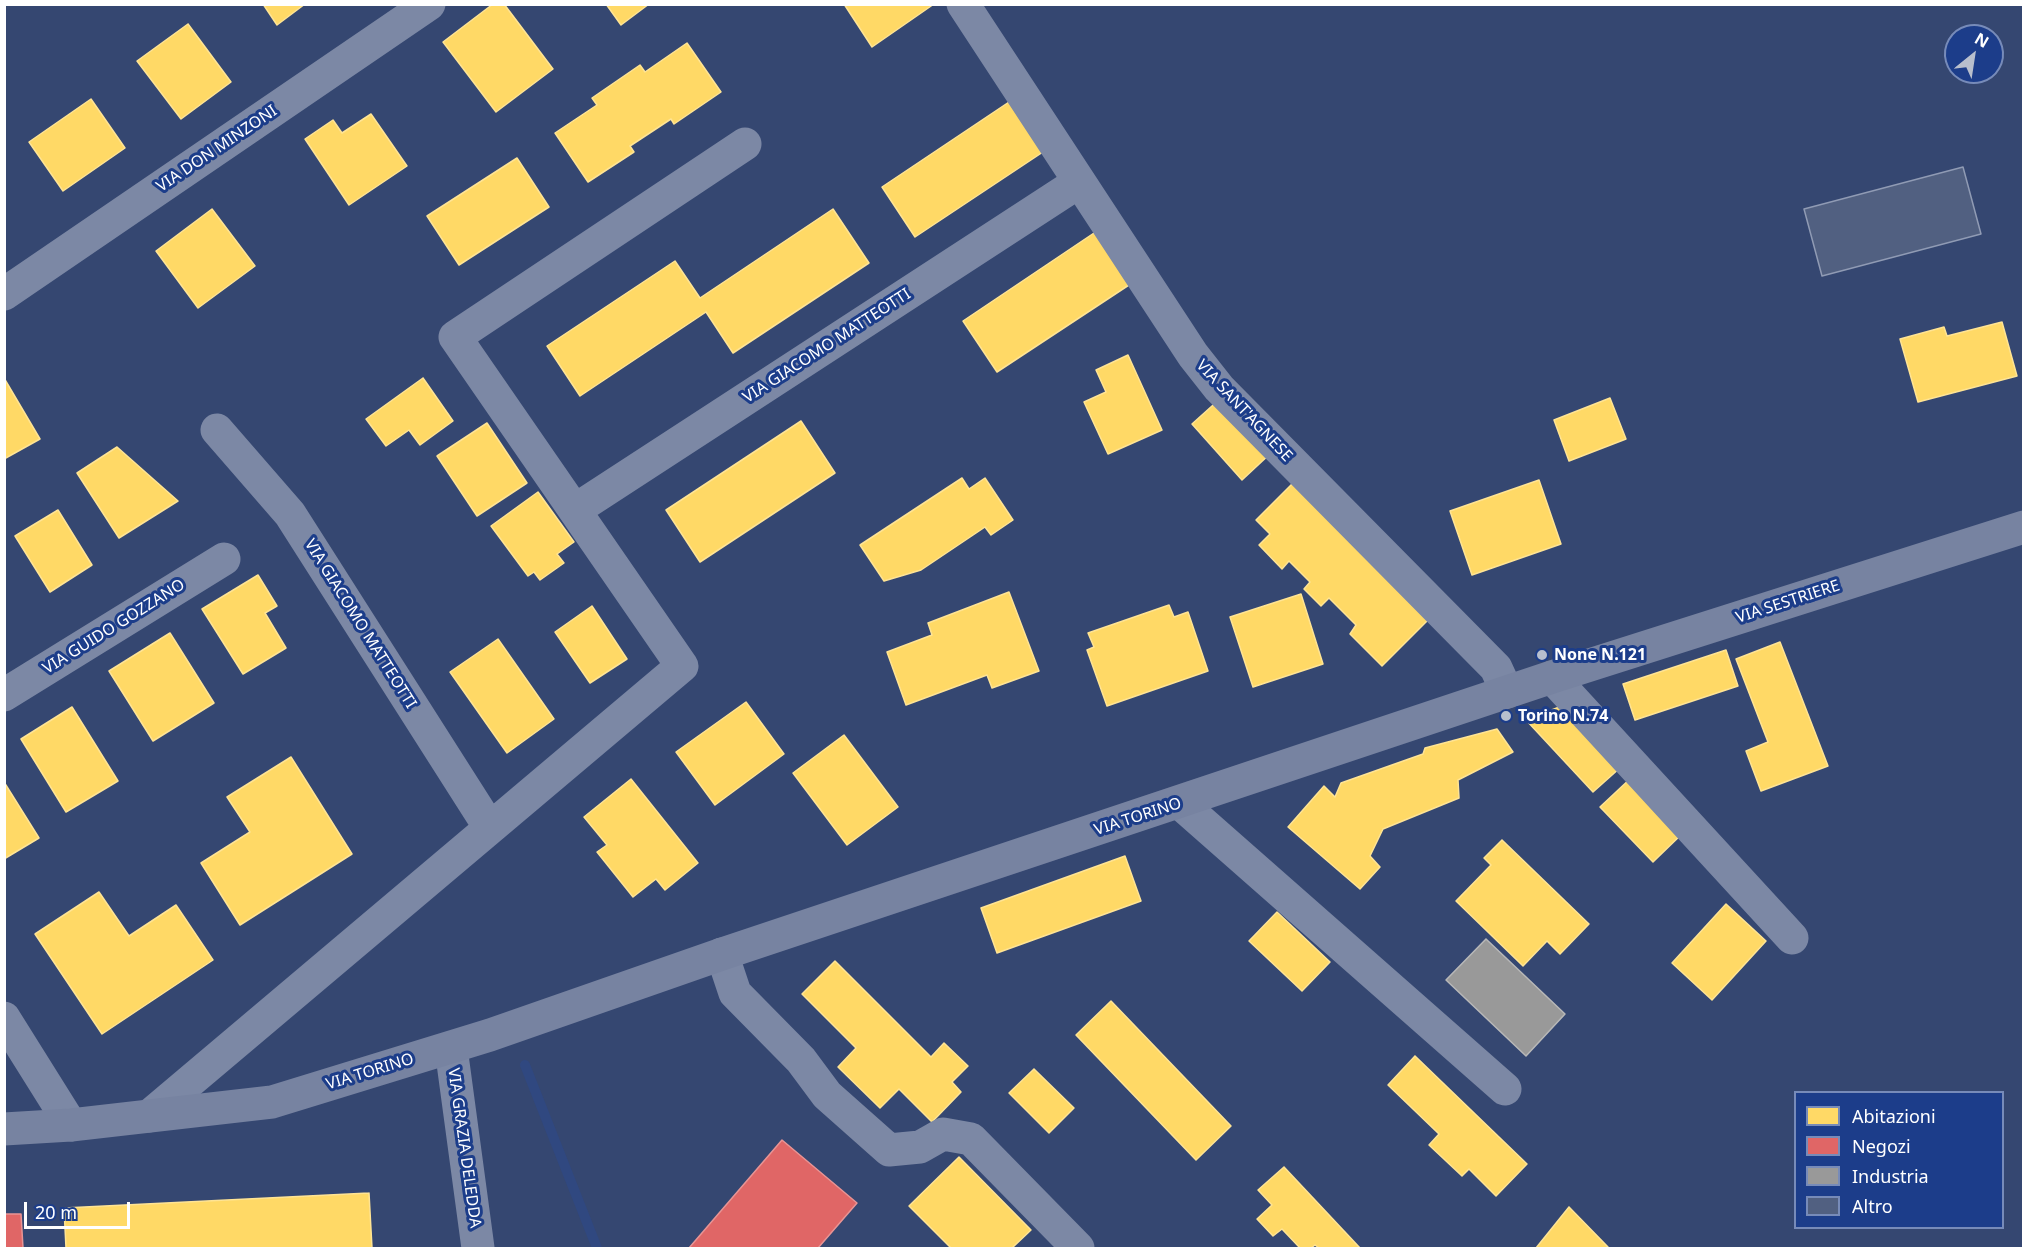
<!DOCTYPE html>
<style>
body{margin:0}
#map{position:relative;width:2028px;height:1253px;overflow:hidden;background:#354771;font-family:"Noto Sans",sans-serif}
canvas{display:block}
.frame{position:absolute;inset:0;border:6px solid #fff;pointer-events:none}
.legend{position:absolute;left:1794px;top:1091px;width:210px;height:138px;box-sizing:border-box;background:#1c3d8a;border:2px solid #778bb9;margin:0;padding:8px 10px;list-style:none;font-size:18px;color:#fff}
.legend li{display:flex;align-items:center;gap:12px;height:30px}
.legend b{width:30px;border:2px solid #778bb9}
.north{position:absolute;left:1944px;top:24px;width:60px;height:60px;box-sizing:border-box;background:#1c3d8a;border:2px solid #778bb9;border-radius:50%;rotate:30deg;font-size:16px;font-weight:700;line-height:24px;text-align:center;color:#fff}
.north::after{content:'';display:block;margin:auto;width:21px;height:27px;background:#b8bfcd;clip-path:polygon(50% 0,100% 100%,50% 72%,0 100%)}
.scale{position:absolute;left:24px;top:1202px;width:106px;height:27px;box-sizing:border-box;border:3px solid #fff;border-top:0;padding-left:8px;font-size:18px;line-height:21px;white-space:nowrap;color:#fff;-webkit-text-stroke:4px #1c3d8a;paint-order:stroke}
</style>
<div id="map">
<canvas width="2028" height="1253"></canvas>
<div class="frame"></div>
<ul class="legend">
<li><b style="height:16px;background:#ffd966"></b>Abitazioni</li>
<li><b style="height:16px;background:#e06666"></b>Negozi</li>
<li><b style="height:16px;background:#999"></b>Industria</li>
<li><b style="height:16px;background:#516081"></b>Altro</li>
</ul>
<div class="north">N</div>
<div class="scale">20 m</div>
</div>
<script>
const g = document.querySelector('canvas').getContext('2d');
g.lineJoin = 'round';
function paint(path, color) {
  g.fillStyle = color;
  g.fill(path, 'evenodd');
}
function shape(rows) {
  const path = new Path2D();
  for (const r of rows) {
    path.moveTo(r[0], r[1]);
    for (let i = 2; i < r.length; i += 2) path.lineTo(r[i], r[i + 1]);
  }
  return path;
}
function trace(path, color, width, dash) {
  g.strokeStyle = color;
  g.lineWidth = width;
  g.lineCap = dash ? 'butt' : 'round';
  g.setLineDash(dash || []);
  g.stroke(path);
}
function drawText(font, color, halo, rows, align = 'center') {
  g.font = font + ' "Noto Sans",sans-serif';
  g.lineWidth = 6;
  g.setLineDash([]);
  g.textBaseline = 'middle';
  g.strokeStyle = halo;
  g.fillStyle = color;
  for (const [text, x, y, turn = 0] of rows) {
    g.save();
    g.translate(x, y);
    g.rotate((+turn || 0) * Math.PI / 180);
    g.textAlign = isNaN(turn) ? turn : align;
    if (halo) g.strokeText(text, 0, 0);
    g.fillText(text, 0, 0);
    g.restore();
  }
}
const homes = shape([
 [263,4,305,4,277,25,263,4],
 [493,4,504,4,553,69,496,112,443,42,493,4],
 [606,4,649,4,621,25,606,4],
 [844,4,934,4,872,47,844,4],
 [188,24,231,82,181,119,137,61,188,24],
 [687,43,721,92,674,124,671,119,630,146,634,152,588,182,555,133,597,105,592,98,640,65,645,72,687,43],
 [1015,98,1049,148,915,237,882,187,1015,98],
 [91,99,125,148,63,191,29,142,91,99],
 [371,114,407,166,349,205,305,139,333,120,342,133,371,114],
 [517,158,549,207,459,265,427,216,517,158],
 [212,209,255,266,198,308,156,251,212,209],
 [833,209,869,263,733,353,706,312,580,396,547,346,675,261,700,298,833,209],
 [1097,231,1132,283,997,372,963,321,1097,231],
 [2002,322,2017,376,1918,402,1900,339,1944,327,1947,336,2002,322],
 [1128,355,1162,430,1108,454,1084,402,1106,392,1096,370,1128,355],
 [4,378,40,439,4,459,4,378],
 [423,378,453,421,420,445,409,430,386,446,366,419,423,378],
 [1222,397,1272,452,1242,480,1192,424,1222,397],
 [1610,398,1626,439,1569,461,1554,420,1610,398],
 [801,421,835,473,700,562,666,510,801,421],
 [487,423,527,483,477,516,437,456,487,423],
 [117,447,178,501,119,538,77,473,117,447],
 [962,478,969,489,985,478,1013,520,991,535,985,527,921,570,884,581,860,545,962,478],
 [1539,480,1561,544,1472,575,1450,511,1539,480],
 [1295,481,1431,617,1382,666,1350,634,1356,625,1329,598,1321,606,1304,589,1310,582,1289,561,1282,569,1259,545,1270,534,1256,520,1295,481],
 [538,492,574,542,557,554,564,563,540,580,534,572,528,576,491,526,538,492],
 [58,510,92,565,50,592,15,536,58,510],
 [258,575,277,606,265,613,286,648,243,674,202,609,258,575],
 [1009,592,1039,671,992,688,987,675,906,705,887,652,932,635,928,623,1009,592],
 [1301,594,1323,664,1253,687,1230,617,1301,594],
 [1169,605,1174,617,1188,612,1208,671,1107,706,1087,650,1094,647,1088,633,1169,605],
 [592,606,627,659,590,683,555,632,592,606],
 [170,633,214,703,153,741,109,671,170,633],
 [498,639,554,719,507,753,450,672,498,639],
 [1780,642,1828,766,1761,791,1746,751,1768,742,1736,659,1780,642],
 [1726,650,1738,686,1635,720,1623,684,1726,650],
 [746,702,784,754,715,805,676,752,746,702],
 [1567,704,1621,767,1593,792,1526,720,1567,704],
 [72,707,118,781,66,812,21,739,72,707],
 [1497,729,1513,752,1458,780,1459,798,1383,829,1370,856,1380,867,1360,889,1288,827,1324,786,1335,797,1341,783,1423,754,1425,748,1497,729],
 [844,735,898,807,847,845,793,773,844,735],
 [291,757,352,854,240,925,201,863,250,832,227,797,291,757],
 [1632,777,1685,831,1653,862,1600,807,1632,777],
 [631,779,698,863,665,890,656,879,633,897,597,852,607,845,584,817,631,779],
 [4,782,39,838,4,859,4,782],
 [1502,840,1589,924,1560,954,1547,941,1523,966,1456,901,1491,865,1484,858,1502,840],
 [1125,856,1141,901,997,953,981,908,1125,856],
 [99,892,129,936,176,905,213,960,102,1034,35,934,99,892],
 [1726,904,1766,941,1712,1000,1672,963,1726,904],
 [1277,912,1330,962,1302,991,1249,941,1277,912],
 [835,961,931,1057,944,1043,968,1066,952,1082,961,1092,932,1122,899,1089,880,1108,838,1067,856,1048,802,994,835,961],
 [1111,1001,1231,1126,1196,1160,1076,1035,1111,1001],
 [1415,1056,1527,1164,1496,1196,1469,1169,1462,1176,1429,1145,1439,1134,1388,1085,1415,1056],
 [1034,1069,1074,1108,1049,1133,1009,1093,1034,1069],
 [959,1157,1031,1230,1012,1248,951,1248,909,1206,959,1157],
 [1284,1167,1360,1248,1319,1248,1315,1245,1311,1248,1300,1248,1282,1229,1273,1236,1257,1219,1272,1205,1258,1190,1284,1167],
 [369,1193,372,1248,66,1248,64,1208,369,1193],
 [1569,1207,1608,1247,1606,1248,1536,1248,1569,1207]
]);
const shops = shape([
 [782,1140,857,1203,818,1248,689,1248,782,1140],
 [4,1214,21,1214,23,1248,4,1248,4,1214]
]);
const industry = shape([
 [1486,939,1565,1014,1526,1056,1446,980,1486,939]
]);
const stream = shape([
 [525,1065,597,1248]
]);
const building = shape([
 [1963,167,1981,234,1822,276,1804,209,1963,167]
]);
const street = shape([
 [963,4,1193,355,1219,388,1496,668,1507,692],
 [4,294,429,4],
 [217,430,290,514,490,828],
 [575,510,1079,182],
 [1552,677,1792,938],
 [4,695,224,559],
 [1180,803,1505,1089],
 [722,954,735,993,801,1060,827,1095,889,1150,920,1147,943,1134,971,1139,1078,1248],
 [4,1018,71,1125],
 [451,1048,478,1248],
 [149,1116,682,666,455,337,745,144]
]);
const secondary = shape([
 [4,1129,71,1125,272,1102,490,1035,722,954,1552,677,2024,527]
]);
const markers = [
 [1542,655,6,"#b8bfcd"],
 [1506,716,6,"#b8bfcd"]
];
const streetNames = [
 ["VIA DON MINZONI",217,149,-34],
 ["VIA GIACOMO MATTEOTTI",827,346,-33],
 ["VIA SANT'AGNESE",1244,411,47],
 ["VIA SESTRIERE",1788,602,-18],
 ["VIA GIACOMO MATTEOTTI",360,624,58],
 ["VIA GUIDO GOZZANO",114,627,-32],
 ["VIA TORINO",1138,817,-18],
 ["VIA TORINO",370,1072,-17],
 ["VIA GRAZIA DELEDDA",464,1148,82]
];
const poiNames = [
 ["None N.121",1554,655],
 ["Torino N.74",1518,716]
];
paint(homes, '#ffd966');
trace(homes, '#ffe494', 1.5);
paint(shops, '#e06666');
trace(shops, '#e99494', 1.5);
paint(industry, '#999');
trace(industry, '#b8b8b8', 1.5);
trace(stream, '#304880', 10);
paint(building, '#516081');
trace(building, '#909bb4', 1.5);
trace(street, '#7c88a5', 33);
trace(secondary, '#7783a1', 33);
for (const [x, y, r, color] of markers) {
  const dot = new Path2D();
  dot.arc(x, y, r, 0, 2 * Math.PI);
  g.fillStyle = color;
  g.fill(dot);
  trace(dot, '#1c3d8a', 2);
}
drawText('16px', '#fff', '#1c3d8a', streetNames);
drawText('bold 16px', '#fff', '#1c3d8a', poiNames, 'left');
</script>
